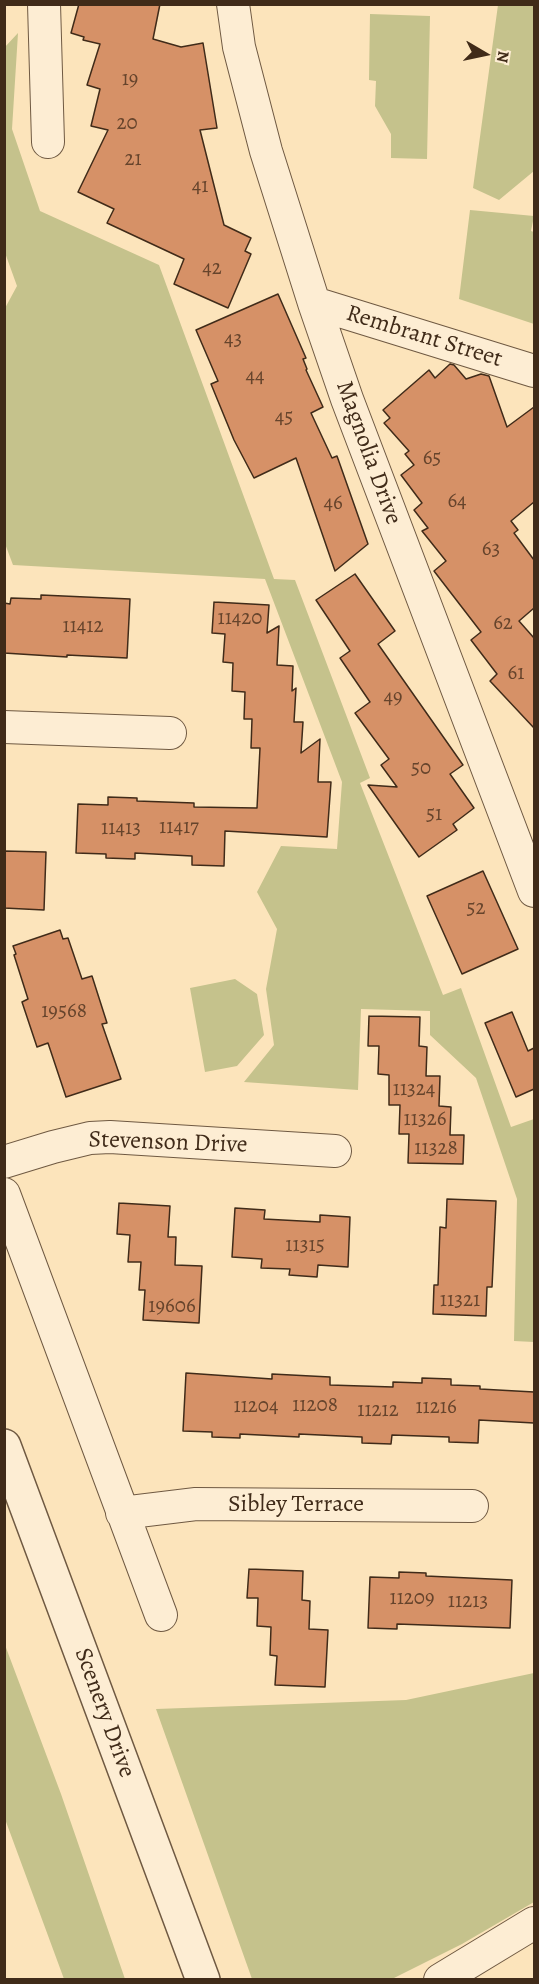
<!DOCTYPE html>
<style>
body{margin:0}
#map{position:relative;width:539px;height:1984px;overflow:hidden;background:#fce4bb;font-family:Alegreya,serif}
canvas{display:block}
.frame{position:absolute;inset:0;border:6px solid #402b19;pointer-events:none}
.north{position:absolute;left:455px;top:24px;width:60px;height:60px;-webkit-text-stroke:4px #fdedd3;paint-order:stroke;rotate:99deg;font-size:16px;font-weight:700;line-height:24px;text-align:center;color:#402b19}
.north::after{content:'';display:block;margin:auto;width:21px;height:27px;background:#402b19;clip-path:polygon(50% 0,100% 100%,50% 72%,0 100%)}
</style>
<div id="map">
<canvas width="539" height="1984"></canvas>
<div class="frame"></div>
<div class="north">N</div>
</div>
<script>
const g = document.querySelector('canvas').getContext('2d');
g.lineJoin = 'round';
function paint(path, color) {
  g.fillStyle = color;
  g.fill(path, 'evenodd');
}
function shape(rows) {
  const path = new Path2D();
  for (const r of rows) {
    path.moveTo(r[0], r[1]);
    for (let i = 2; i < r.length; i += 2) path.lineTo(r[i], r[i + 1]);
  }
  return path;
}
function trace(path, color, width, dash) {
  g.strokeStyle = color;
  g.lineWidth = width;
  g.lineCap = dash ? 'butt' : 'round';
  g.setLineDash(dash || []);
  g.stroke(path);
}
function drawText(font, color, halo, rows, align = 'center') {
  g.font = font + ' Alegreya,serif';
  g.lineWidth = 6;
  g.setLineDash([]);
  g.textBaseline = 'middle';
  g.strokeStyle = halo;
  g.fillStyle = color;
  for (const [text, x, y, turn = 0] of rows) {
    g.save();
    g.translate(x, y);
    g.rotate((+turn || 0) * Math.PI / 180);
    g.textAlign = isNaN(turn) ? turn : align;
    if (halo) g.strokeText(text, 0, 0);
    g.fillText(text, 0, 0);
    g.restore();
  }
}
const green = shape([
 [498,5,534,5,534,171,499,200,473,188],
 [370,14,430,16,427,159,391,158,391,134,375,106,376,81,369,80],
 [18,33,12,129,40,211,159,265,274,579,295,580,370,778,360,783,443,995,461,988,511,1127,534,1119,534,1342,514,1341,517,1199,476,1078,430,1035,430,1011,361,1009,358,1090,244,1082,274,1045,266,989,277,929,257,892,281,846,337,849,342,782,265,579,13,565,4,541,4,310,17,286,4,250,4,48],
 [470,210,534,216,531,231,534,232,534,324,459,299],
 [235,979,257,994,264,1035,237,1066,205,1072,190,988],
 [5,1645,61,1794,125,1979,64,1979,5,1819],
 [534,1673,534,1902,462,1944,392,1979,252,1979,156,1709,406,1700]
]);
const building = shape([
 [79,4,160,4,153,39,181,47,203,43,217,128,200,130,224,225,251,238,245,251,251,254,228,308,174,284,184,259,107,223,114,209,78,192,108,130,91,126,100,89,87,85,100,44,83,40,84,37,71,33,79,4],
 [278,294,306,358,303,359,307,369,306,370,323,407,311,413,332,458,337,456,368,544,335,571,296,458,254,478,234,440,211,384,218,381,196,330,278,294],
 [450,364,454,365,466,379,481,374,489,376,507,427,534,407,534,502,511,521,518,530,514,533,534,560,534,608,519,621,534,638,534,728,490,681,497,674,471,640,481,632,434,571,446,561,422,531,428,528,414,510,422,503,401,475,414,465,405,454,409,451,384,423,390,418,383,410,429,370,435,378,450,364],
 [355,574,395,631,378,644,463,765,450,774,474,808,453,824,457,830,419,857,368,785,397,787,381,765,389,759,355,713,370,702,340,658,350,651,316,600,355,574],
 [41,595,130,599,127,658,67,655,67,657,4,653,4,603,10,604,11,598,41,599,41,595],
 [214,602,269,605,267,633,279,626,277,665,293,666,292,691,296,688,294,722,303,722,301,753,320,739,318,782,331,782,327,837,225,831,224,866,192,865,192,856,135,853,135,859,106,858,106,854,76,853,78,804,108,805,108,797,137,798,137,801,194,803,194,807,257,808,260,748,251,748,252,719,244,719,245,692,232,691,233,663,223,662,225,634,212,633,214,602],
 [4,851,46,852,44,910,4,908,4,851],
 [483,871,518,949,462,974,427,896,483,871],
 [60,930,63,939,68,938,82,979,92,976,107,1023,102,1024,121,1079,66,1097,48,1043,37,1047,22,1002,28,999,14,955,16,954,13,946,60,930],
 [512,1012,528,1051,534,1048,534,1089,516,1097,485,1023,512,1012],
 [369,1016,420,1017,419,1046,427,1047,426,1076,440,1076,439,1106,451,1107,450,1135,464,1135,463,1164,408,1163,409,1134,399,1134,400,1105,389,1105,389,1075,378,1074,379,1046,368,1046,369,1016],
 [447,1199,496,1201,492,1287,487,1287,486,1316,433,1314,434,1285,438,1285,440,1227,446,1228,447,1199],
 [119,1203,170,1206,168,1237,176,1237,175,1265,202,1266,199,1323,143,1320,145,1290,139,1290,141,1262,128,1262,130,1235,117,1234,119,1203],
 [235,1208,265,1210,264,1219,320,1222,320,1215,350,1217,348,1267,318,1265,317,1277,289,1275,290,1269,261,1268,262,1259,232,1257,235,1208],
 [186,1373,272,1379,272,1374,330,1377,330,1385,393,1387,393,1382,422,1383,422,1378,451,1379,451,1385,480,1386,480,1389,534,1392,534,1423,479,1420,478,1443,449,1442,449,1437,392,1435,391,1444,362,1443,362,1437,299,1434,299,1437,240,1434,240,1438,212,1437,212,1432,183,1431,186,1373],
 [249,1569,303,1571,302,1600,310,1601,309,1629,328,1630,325,1687,275,1685,277,1656,270,1655,271,1627,257,1626,258,1598,247,1598,249,1569],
 [399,1572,426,1573,426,1576,512,1580,510,1628,397,1624,397,1629,368,1628,370,1577,399,1578,399,1572]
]);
const minor = shape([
 [44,4,48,142],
 [233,4,239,47,266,151,314,303,347,399,534,891],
 [314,303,534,371],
 [4,727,170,733],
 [4,1162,53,1147,90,1138,110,1137,335,1151],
 [4,1194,161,1615],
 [122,1513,196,1504,472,1506],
 [440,1980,534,1923]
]);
const tertiary = shape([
 [4,1446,203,1980]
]);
const numberNames = [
 ["19",130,80],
 ["20",127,124],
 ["21",133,160],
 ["41",200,187],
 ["42",212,269],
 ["43",233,340],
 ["44",255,377],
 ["45",284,418],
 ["65",432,459],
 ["64",457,502],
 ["46",333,504],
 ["63",491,550],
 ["11420",240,619],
 ["62",503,624],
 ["11412",83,627],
 ["61",516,674],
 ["49",393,698],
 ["50",421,769],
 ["51",434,815],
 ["11417",179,828],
 ["11413",121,829],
 ["52",476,909],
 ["19568",64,1012],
 ["11324",414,1090],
 ["11326",425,1120],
 ["11328",436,1149],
 ["11315",305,1246],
 ["11321",460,1301],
 ["19606",172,1307],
 ["11208",315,1406],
 ["11204",256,1407],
 ["11216",436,1408],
 ["11212",378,1411],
 ["11209",412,1599],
 ["11213",468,1602]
];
const streetNames = [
 ["Rembrant Street",424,337,17],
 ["Magnolia Drive",368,453,70],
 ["Stevenson Drive",168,1143,2],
 ["Sibley Terrace",296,1505],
 ["Scenery Drive",104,1713,70]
];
paint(green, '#c5c28c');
paint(building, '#d69167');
trace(building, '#402b19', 1.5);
trace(minor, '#6f5942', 34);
trace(tertiary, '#6f5942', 36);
trace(minor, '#fdedd3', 32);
trace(tertiary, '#fdedd3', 33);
drawText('21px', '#66442c', null, numberNames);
drawText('24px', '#402b19', '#fdedd3', streetNames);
</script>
